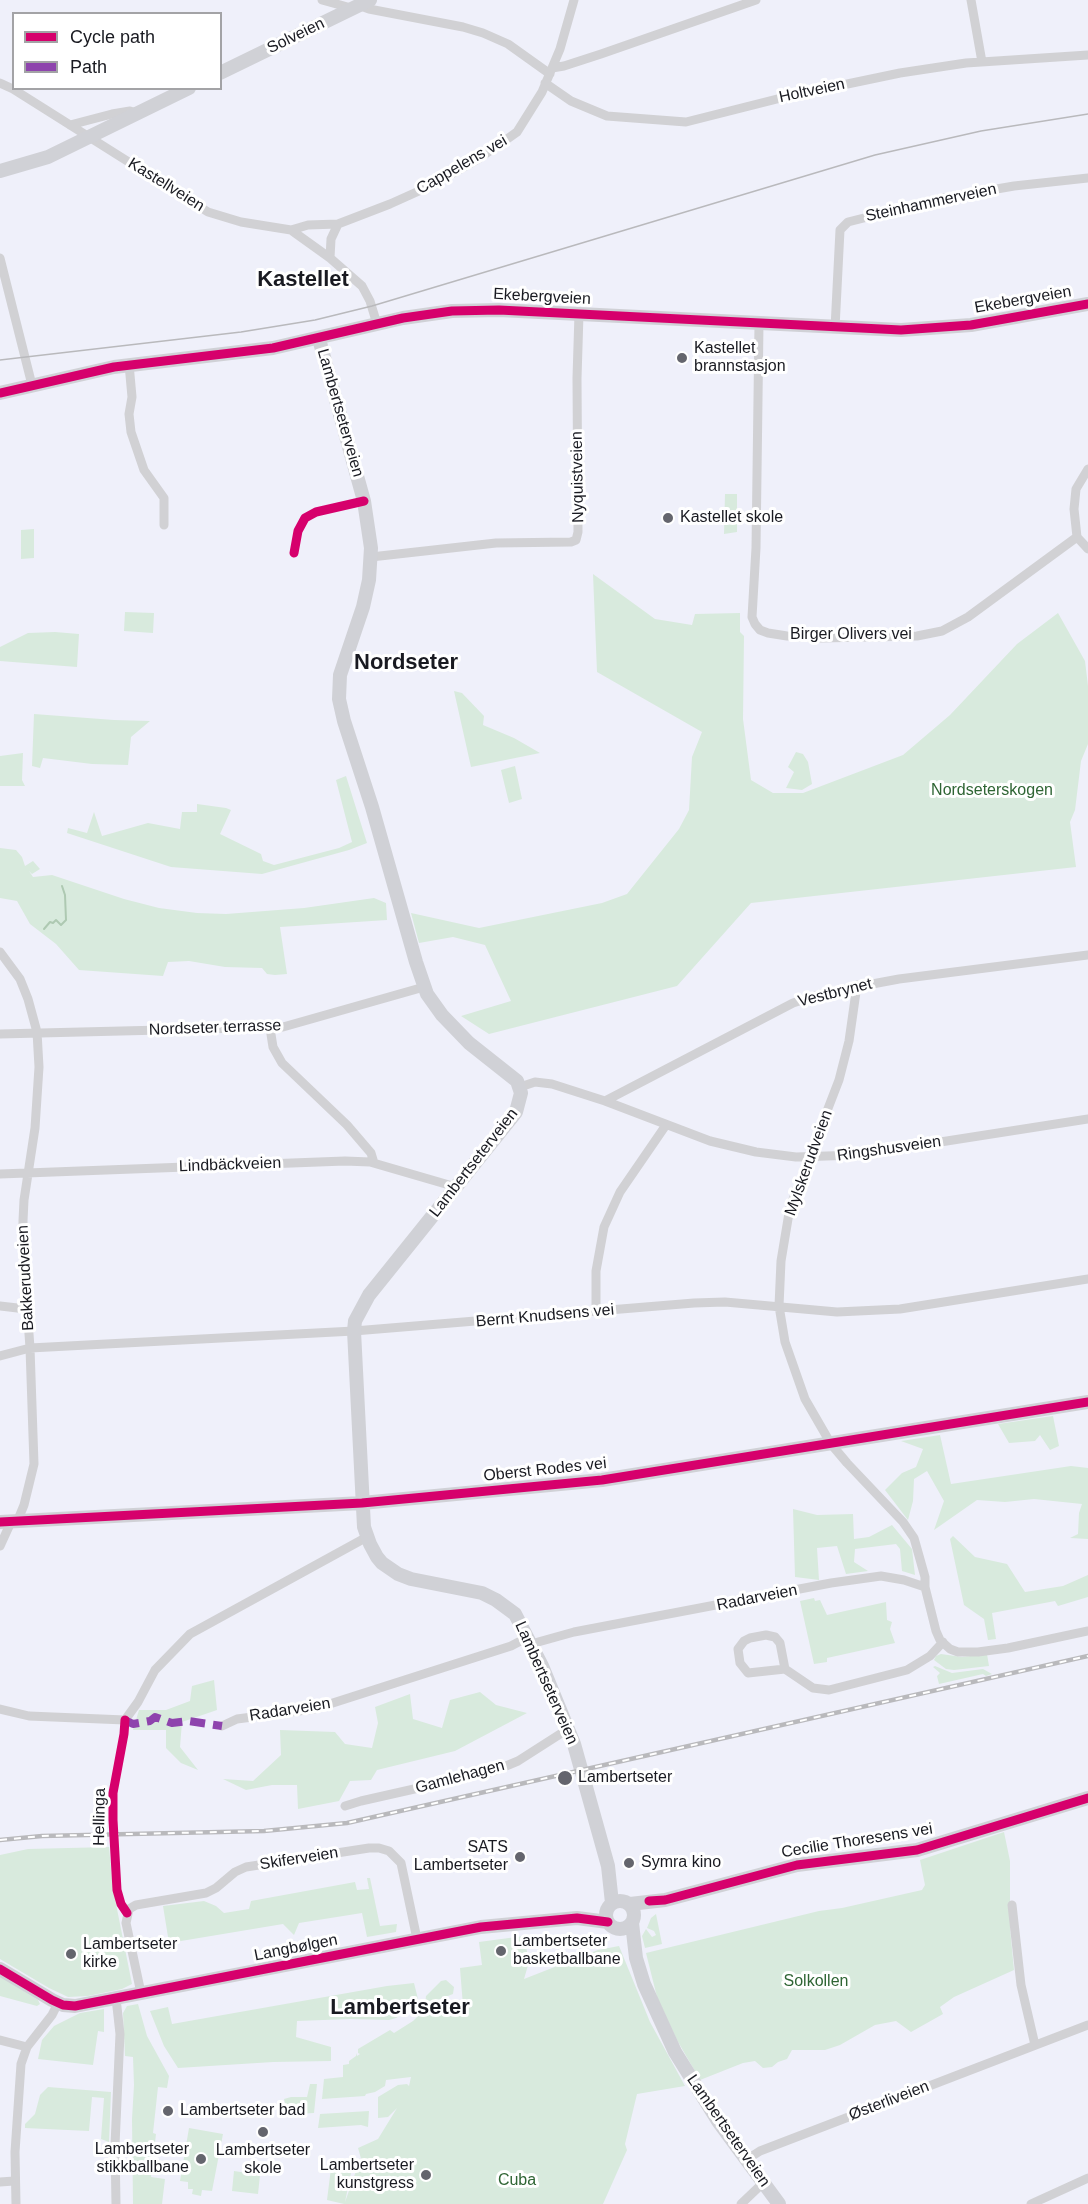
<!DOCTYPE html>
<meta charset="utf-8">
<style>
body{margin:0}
#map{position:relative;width:1088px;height:2204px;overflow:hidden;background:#eff0fa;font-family:Arial,sans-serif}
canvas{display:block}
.legend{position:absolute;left:12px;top:12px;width:210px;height:78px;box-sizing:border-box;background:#fff;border:2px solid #a3a3a6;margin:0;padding:8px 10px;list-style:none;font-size:18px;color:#191a21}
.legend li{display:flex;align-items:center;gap:12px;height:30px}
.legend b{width:30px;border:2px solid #a3a3a6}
</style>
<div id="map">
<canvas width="1088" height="2204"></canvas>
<ul class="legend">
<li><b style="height:8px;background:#d6006c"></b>Cycle path</li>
<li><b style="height:8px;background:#8e44ad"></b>Path</li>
</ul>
</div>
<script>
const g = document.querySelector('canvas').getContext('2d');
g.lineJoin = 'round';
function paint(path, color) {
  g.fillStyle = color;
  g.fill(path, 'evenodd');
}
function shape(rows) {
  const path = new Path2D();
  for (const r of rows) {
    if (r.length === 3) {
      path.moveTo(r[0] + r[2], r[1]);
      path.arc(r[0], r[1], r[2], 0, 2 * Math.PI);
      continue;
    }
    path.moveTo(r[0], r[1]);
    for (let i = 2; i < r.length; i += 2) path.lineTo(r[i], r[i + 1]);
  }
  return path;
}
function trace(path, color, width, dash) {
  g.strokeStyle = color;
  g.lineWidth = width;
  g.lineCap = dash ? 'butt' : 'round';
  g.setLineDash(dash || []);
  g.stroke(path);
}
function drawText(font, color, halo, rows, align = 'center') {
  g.font = font + ' Arial,sans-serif';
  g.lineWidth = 6;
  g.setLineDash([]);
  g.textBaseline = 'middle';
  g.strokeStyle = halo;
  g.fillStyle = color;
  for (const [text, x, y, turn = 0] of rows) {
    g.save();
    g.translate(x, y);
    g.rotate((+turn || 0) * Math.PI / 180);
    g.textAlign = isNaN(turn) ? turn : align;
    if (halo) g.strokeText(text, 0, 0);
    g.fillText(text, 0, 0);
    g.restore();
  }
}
const green = shape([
 [725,494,737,494,737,532,724,534],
 [34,529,34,558,21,559,21,530],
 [593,574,655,619,692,625,695,614,740,613,740,632,744,636,743,719,751,780,773,793,803,793,903,755,950,715,1017,644,1058,613,1085,661,1088,686,1088,744,1081,761,1075,810,1070,822,1076,867,751,903,677,986,489,1034,461,1016,511,1001,485,945,453,937,419,943,411,913,479,928,602,903,627,894,679,829,689,810,692,757,702,732,597,672],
 [125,612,154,613,153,633,124,631],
 [55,632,79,634,77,667,0,661,0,647,28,633],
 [454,691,462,693,484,716,483,725,514,738,540,753,471,767],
 [34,714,114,720,150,721,131,737,128,765,92,764,43,758,40,768,32,766],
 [796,752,803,754,808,762,812,784,802,790,786,788,794,772,788,767],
 [23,753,22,780,25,786,0,786,0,756],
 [515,766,522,799,509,803,501,770],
 [346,776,367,843,349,850,262,874,171,867,67,833,68,828,87,833,94,812,102,836,148,823,180,829,182,812,197,812,197,804,226,808,231,810,220,834,261,854,263,861,274,865,339,848,352,842,336,780],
 [0,848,16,850,22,857,25,866,33,861,40,869,32,874,29,871,33,877,52,875,124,899,159,908,197,913,226,914,304,908,374,898,386,903,387,920,280,927,287,974,275,975,267,974,262,968,225,967,189,961,168,962,163,976,79,970,56,944,30,924,17,901,0,898],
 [1053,1416,1059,1446,1050,1450,1040,1435,1035,1441,1009,1443,998,1424],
 [940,1435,951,1484,1071,1466,1088,1468,1088,1539,1070,1538,1078,1534,1079,1513,1082,1504,1034,1499,1005,1502,977,1500,934,1530,944,1501,927,1471,914,1479,913,1501,908,1520,885,1490,902,1473,916,1467,923,1449,901,1441],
 [793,1509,817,1515,853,1514,854,1539,869,1537,892,1525,912,1549,915,1575,902,1571,900,1549,896,1544,855,1549,854,1562,868,1571,846,1574,837,1546,817,1548,819,1580,795,1577],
 [953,1536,975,1557,1007,1564,1025,1592,1063,1586,1088,1575,1088,1597,1058,1606,1055,1601,992,1613,996,1639,988,1640,984,1619,964,1605,950,1539],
 [814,1598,815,1601,820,1600,827,1615,886,1602,887,1620,892,1622,890,1629,895,1643,827,1658,827,1662,814,1664,800,1601],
 [941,1654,962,1657,987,1654,989,1666,954,1670,946,1669,934,1660,936,1656],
 [935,1666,952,1673,983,1669,992,1674,986,1676,983,1674,939,1684,937,1676,940,1673,933,1667],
 [214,1680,217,1710,182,1722,180,1747,198,1770,181,1763,166,1748,166,1730,133,1730,139,1710,166,1710,190,1701,192,1686],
 [480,1692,496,1705,527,1713,455,1751,377,1770,371,1780,350,1781,339,1801,298,1809,297,1785,272,1785,246,1790,223,1779,253,1781,281,1755,280,1730,335,1732,345,1744,372,1748,378,1723,375,1707,410,1694,413,1719,442,1728,450,1700],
 [1004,1832,1010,1861,1010,1928,1014,1970,954,1997,940,2007,943,2014,911,2032,896,2021,875,2025,840,2045,825,2050,792,2050,787,2059,778,2062,772,2067,763,2068,755,2061,743,2063,700,2080,677,2040,657,1997,646,1953,819,1911,842,1908,922,1890,925,1885,920,1860],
 [109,1847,113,1889,132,1984,122,1989,88,1996,68,1997,49,1988,0,1959,0,1855,28,1849],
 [367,1878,370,1878,380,1926,397,1924,396,1932,367,1937,362,1913,299,1923,294,1935,283,1924,169,1943,163,1906,204,1901,216,1906,224,1913,249,1909,251,1901,355,1882,357,1890,369,1889],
 [656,1914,662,1944,645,1948,642,1936,646,1929,652,1937,656,1935,654,1931,647,1928,651,1918],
 [524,1936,529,1962,524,1979,598,1950,619,1946,650,2022,685,2086,637,2094,625,2144,627,2150,603,2204,344,2204,327,2200,331,2168,336,2164,352,2168,345,2202,356,2171,362,2162,358,2148,378,2139,397,2108,388,2117,378,2118,378,2097,398,2085,407,2084,409,2086,411,2077,386,2080,385,2086,375,2092,366,2094,365,2096,322,2099,324,2079,343,2077,343,2065,349,2064,349,2061,356,2056,356,2053,357,2056,360,2054,358,2053,358,2049,390,2030,394,2033,413,2021,423,2011,440,2011,463,2006,460,1968,482,1965,479,1942],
 [0,1976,38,2000,40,2004,37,2006,0,1996],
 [446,1980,454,1987,453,1994,425,2005,426,1996,441,1981],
 [414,1983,418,1999,413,2008,396,2018,389,2020,350,2019,297,2021,296,2037,331,2047,331,2061,273,2062,178,2068,164,2046,150,2011,168,2007,172,2024,387,1986],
 [138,2004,147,2036,169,2076,167,2088,158,2087,153,2133,156,2134,151,2177,165,2179,162,2204,133,2204,132,2119,134,2085,133,2057,125,2056,123,2013,127,2006],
 [104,2009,104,2032,98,2031,93,2065,38,2059,42,2040,54,2026,80,2013],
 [310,2084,317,2084,314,2113,294,2114,287,2111,284,2099,291,2097,307,2097],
 [48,2087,111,2092,109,2142,101,2139,104,2098,92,2097,89,2131,25,2128,25,2124,35,2114,40,2095],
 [369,2111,368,2127,361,2125,318,2128,320,2114],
 [189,2128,223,2134,212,2191,202,2190,201,2196,192,2194,193,2189,188,2189,188,2182,180,2181],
 [234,2171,260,2175,258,2194,232,2191]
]);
const stream = shape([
 [44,929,50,922,53,923,56,920,61,925,66,920,65,895,62,886]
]);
const street = shape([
 [322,0,351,8],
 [971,0,982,62],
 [358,5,369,9,463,27,483,33,508,44,550,74],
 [552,68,564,66,601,54,756,0],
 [0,83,13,89,208,212,241,222,291,230,330,258,362,286,370,301,377,324],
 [545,83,571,101,607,116,686,122,785,97,900,73,966,63,1088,55],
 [70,125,112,114,130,111,137,113],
 [291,230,308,225,338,224,390,204,430,186,478,159,510,137,517,132,542,92,560,49,574,0],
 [0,258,32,385],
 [330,258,331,239,338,224],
 [759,324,756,548,752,617,755,624,760,630,768,633,787,636,821,638,917,636,942,631,968,617,1077,537],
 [835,328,840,230,848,222,939,199,1014,186,1088,178],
 [129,364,132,397,129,414,131,432,144,470,164,498,164,525],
 [1088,469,1076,489,1074,509,1077,537,1088,549],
 [371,557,496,543,571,542,576,540,578,532,577,378,579,314],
 [0,952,20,979,28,999,37,1032,39,1067,35,1128,24,1200,23,1221,23,1249,30,1348,34,1464,24,1505,17,1522],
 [857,985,849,1041,839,1080,790,1207,781,1261,779,1306,785,1342,805,1399,831,1444,847,1463,903,1522,914,1538,925,1577,925,1587],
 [270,1028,273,1047,282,1063,347,1125,371,1153,374,1163],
 [0,1034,283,1027,424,987],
 [520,1087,535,1082,552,1084,605,1101,710,1141,756,1152,796,1157,857,1155,1088,1119],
 [605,1101,793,1003,824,993,899,979,1088,955],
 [0,1174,345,1161,370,1162,456,1187],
 [0,1306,26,1309],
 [596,1312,596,1271,604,1227,620,1192,666,1125],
 [0,1356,30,1348,354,1331,694,1303,725,1302,837,1312,900,1309,1088,1279],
 [0,1546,11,1522],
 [531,1644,574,1632,831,1583,881,1576,904,1580,925,1587,936,1631,940,1640,950,1649,958,1652,978,1652,1008,1648,1088,1631],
 [785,1669,748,1673,740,1663,738,1649,744,1641,750,1638,766,1635,775,1637,780,1643,785,1669,813,1688,829,1690,907,1670,930,1656,943,1642],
 [0,1709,29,1716,125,1720,138,1702,155,1670,190,1634,367,1537],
 [222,1726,237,1719,314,1709,511,1646,528,1637],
 [345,1806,361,1801,494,1771,518,1761,568,1729],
 [1012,1905,1021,1985,1035,2045],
 [141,1993,126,1923,129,1909,136,1905,206,1893,216,1888,235,1872,246,1867,369,1848,379,1848,389,1851,401,1863,417,1939],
 [116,1998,120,2034,115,2145,116,2204],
 [0,2040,27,2047],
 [746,2160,760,2151,1088,2025],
 [0,2182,14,2181],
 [16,2204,15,2152,21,2064,27,2047,52,2015,58,2003],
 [741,2204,763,2183],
 [1031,2204,1088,2178]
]);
const secondary = shape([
 [220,73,370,0],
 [0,171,48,157,189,88],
 [319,339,364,501,371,548,369,580,363,607,340,675,339,699,344,721,372,807,416,962,427,994,442,1015,469,1043,517,1081,521,1093,516,1112,369,1295,355,1321,354,1331,364,1527,370,1544,377,1557,382,1563,398,1574,411,1579,482,1593,496,1600,515,1614,542,1666,574,1744,608,1866,612,1903],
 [0,393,114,367,273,348,403,318,452,311,499,310,901,330,971,325,1088,304],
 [0,1522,362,1503,602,1480,1088,1402],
 [620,1915,14],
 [630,1904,665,1900,797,1865,917,1850,1088,1798],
 [632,1923,636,1958,644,1984,675,2052,718,2121,779,2204],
 [0,1969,52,2000,63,2005,75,2006,481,1927,577,1918,608,1922]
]);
const tram = shape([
 [0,360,241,332,315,320,372,306,875,155,981,131,1088,114]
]);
const rail = shape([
 [0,1840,42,1836,264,1831,347,1823,1088,1656]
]);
const quiet = shape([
 [125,1720,133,1724,150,1721,155,1717,172,1723,188,1721,222,1726]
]);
const cycleway = shape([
 [0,393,114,367,273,348,403,318,452,311,499,310,901,330,971,325,1088,304],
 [294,553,298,531,305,518,316,512,364,501],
 [0,1522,362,1503,602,1480,1088,1402],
 [125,1720,124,1734,113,1793,113,1820,117,1890,121,1904,127,1913],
 [649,1901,665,1900,797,1865,917,1850,1088,1798],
 [0,1969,52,2000,63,2005,75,2006,481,1927,577,1918,608,1922]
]);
const markers = [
 [682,358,6,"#64656d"],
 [668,518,6,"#64656d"],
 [565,1778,8,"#64656d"],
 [520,1857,6,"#64656d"],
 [629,1863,6,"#64656d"],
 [501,1951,6,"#64656d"],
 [71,1954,6,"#64656d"],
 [168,2111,6,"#64656d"],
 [263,2132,6,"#64656d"],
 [201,2159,6,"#64656d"],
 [426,2175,6,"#64656d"]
];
const streetNames = [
 ["Solveien",296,36,-26],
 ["Holtveien",812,91,-12],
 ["Cappelens vei",462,165,-30],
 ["Kastellveien",166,185,32],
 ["Steinhammerveien",931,203,-12],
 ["Ekebergveien",542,297,3],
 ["Ekebergveien",1023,300,-10],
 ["Lambertseterveien",340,413,74],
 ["Nyquistveien",578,477,-91],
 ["Birger Olivers vei",851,635],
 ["Vestbrynet",835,993,-14],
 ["Nordseter terrasse",215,1028,-2],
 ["Ringshusveien",889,1149,-8],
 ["Lambertseterveien",474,1163,-52],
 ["Mylskerudveien",809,1163,-70],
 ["Lindbäckveien",230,1165,-2],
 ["Bakkerudveien",26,1278,-93],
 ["Bernt Knudsens vei",545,1316,-5],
 ["Oberst Rodes vei",545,1470,-6],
 ["Radarveien",757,1598,-11],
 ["Lambertseterveien",546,1683,66],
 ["Radarveien",290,1710,-9],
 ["Gamlehagen",460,1777,-15],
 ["Hellinga",100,1817,-89],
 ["Cecilie Thoresens vei",857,1841,-9],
 ["Skiferveien",299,1859,-9],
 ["Langbølgen",296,1948,-11],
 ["Østerliveien",889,2101,-21],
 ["Lambertseterveien",728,2131,55]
];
const poiNames = [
 ["Kastellet",694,349],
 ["brannstasjon",694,367],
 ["Kastellet skole",680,518],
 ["Lambertseter",578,1778],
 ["SATS",508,1848,"right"],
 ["Lambertseter",508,1866,"right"],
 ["Symra kino",641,1863],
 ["Lambertseter",513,1942],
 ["basketballbane",513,1960],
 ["Lambertseter",83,1945],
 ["kirke",83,1963],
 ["Lambertseter bad",180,2111],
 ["Lambertseter",189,2150,"right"],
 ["stikkballbane",189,2168,"right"],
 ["Lambertseter",263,2151,"center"],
 ["skole",263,2169,"center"],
 ["Lambertseter",414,2166,"right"],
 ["kunstgress",414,2184,"right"]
];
const parkNames = [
 ["Nordseterskogen",992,791],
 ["Solkollen",816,1982],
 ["Cuba",517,2181]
];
const districtNames = [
 ["Kastellet",303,280],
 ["Nordseter",406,663],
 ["Lambertseter",400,2008]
];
paint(green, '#d8eadd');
trace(stream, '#aec9b2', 2);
trace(street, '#d1d1d4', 9);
trace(secondary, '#d0d1d6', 14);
trace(tram, '#b9b9bc', 1.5);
trace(rail, '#b9b9bc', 4.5);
trace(rail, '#fff', 2, [7]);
trace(quiet, '#8e44ad', 8, [15, 8]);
trace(cycleway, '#d6006c', 9);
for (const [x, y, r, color] of markers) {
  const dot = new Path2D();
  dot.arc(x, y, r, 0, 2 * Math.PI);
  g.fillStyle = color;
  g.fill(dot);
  trace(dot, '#fff', 2);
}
drawText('16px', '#191a21', '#fff', streetNames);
drawText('16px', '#191a21', '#fff', poiNames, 'left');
drawText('16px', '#2f6534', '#fff', parkNames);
drawText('bold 22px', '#191a21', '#fff', districtNames);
</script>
